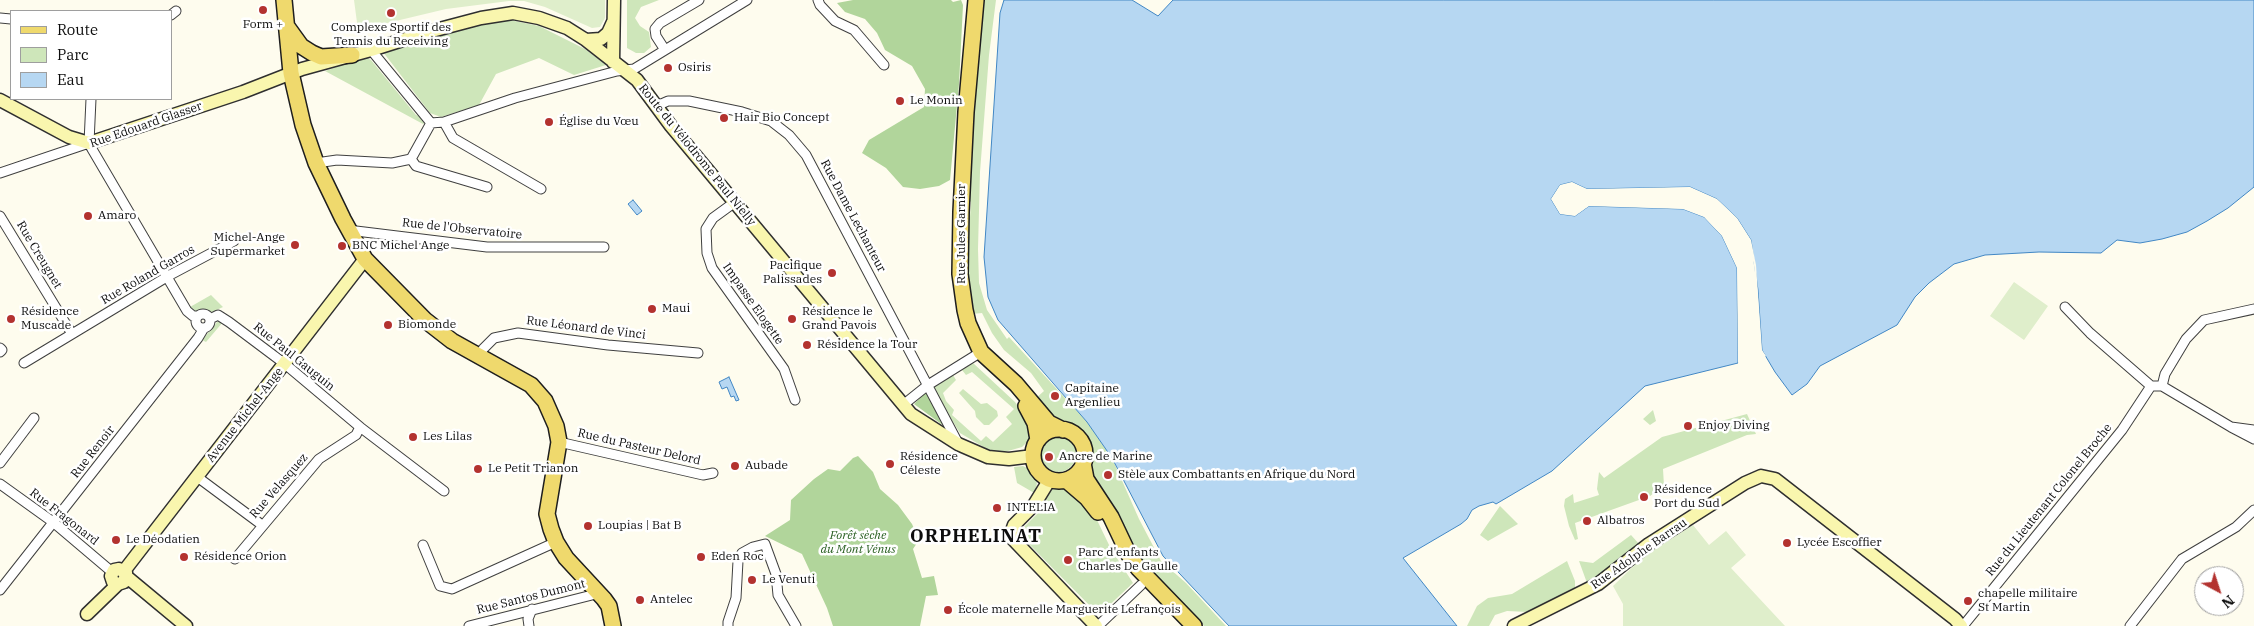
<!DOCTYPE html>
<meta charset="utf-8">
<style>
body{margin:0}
#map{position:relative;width:2254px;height:626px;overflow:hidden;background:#fefcee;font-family:"IBM Plex Serif",serif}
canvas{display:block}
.legend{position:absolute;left:10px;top:10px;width:162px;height:90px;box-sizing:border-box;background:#fff;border:1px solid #9e9e9e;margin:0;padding:6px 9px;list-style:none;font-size:15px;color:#0d0d0d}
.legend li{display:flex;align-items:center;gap:10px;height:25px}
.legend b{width:25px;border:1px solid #9e9e9e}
.north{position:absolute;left:2194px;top:566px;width:50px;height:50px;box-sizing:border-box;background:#fff;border:1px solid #9e9e9e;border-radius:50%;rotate:140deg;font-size:14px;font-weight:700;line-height:20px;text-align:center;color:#0d0d0d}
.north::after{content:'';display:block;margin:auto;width:18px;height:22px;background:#b3322f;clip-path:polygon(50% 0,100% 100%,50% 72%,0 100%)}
</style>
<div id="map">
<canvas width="2254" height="626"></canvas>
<ul class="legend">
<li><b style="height:6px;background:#efd96d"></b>Route</li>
<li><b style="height:14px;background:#cee6ba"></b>Parc</li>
<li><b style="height:14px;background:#b6d7f2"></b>Eau</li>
</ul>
<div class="north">N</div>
</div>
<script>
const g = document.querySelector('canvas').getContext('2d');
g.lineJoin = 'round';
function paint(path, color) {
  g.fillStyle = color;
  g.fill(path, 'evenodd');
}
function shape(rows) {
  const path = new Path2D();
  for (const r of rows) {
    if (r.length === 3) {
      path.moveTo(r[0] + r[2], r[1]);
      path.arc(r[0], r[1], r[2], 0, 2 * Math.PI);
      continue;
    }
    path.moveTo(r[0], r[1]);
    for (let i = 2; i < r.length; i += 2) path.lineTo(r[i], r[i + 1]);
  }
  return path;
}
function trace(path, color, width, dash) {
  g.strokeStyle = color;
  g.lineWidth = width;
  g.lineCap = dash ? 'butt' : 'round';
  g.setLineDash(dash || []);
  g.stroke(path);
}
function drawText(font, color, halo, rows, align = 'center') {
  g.font = font + ' "IBM Plex Serif",serif';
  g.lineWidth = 5;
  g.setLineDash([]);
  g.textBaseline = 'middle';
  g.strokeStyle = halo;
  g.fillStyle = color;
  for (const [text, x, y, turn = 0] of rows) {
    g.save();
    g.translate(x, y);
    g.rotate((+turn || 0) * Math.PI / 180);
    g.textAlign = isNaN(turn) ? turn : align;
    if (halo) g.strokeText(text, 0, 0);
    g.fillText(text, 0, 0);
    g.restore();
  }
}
const green = shape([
 [627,0,659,0,641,7,635,18,640,26,649,32,651,47,644,53,636,53,627,48],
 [980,0,996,0,989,55,980,172,978,249,979,283,987,310,1007,339,1009,337,1088,423,1112,458,1139,519,1161,561,1186,583,1226,626,1204,626,1143,564,1133,550,1088,467,1091,454,1089,442,1081,431,1071,423,1056,419,1046,413,1035,399,1044,391,1031,373,1004,350,992,333,982,313,972,314,967,299,966,222,970,217,971,202,966,197],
 [495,20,510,20,539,26,585,49,606,65,574,75,539,58,496,74,479,105,441,117,430,113,383,52],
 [366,57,371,60,416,115,420,116,425,123,423,124,325,71],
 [211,295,223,307,210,313,195,311,190,307],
 [218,321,223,322,206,342,202,340],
 [973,363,1015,402,1026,418,1031,430,1028,441,1022,447,1008,451,992,452,960,433,950,417,934,387,953,375,956,380,943,393,946,401,954,410,952,415,981,441,986,436,993,442,1012,424,1006,417,1014,409,972,372,966,375,962,370],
 [963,389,981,404,987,403,997,411,998,416,989,425,984,425,976,417,975,411,959,393],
 [1653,410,1656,421,1650,425,1643,419],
 [1747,414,1756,434,1747,435,1663,469,1664,486,1650,496,1575,523,1578,539,1575,540,1569,526,1564,506,1565,499,1573,494,1574,503,1599,495,1597,489,1599,472,1604,478,1662,437],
 [1058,454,18],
 [1023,466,1031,470,1037,480,1036,494,1017,483,1014,467],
 [1057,485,1065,486,1096,518,1111,549,1133,583,1099,615,1018,533,1044,507,1041,504,1047,494],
 [1500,506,1518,524,1488,541,1480,535],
 [1631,535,1640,545,1604,576,1587,583,1579,561,1593,563],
 [1567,561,1575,581,1575,589,1528,612,1507,611,1495,615,1489,626,1467,626,1477,606,1488,598,1512,594]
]);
const forest = shape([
 [853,0,951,0,953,2,961,0,963,5,959,84,950,180,939,186,920,189,903,187,886,168,862,153,869,140,924,107,925,89,912,66,885,50,877,33,865,19,845,12,837,3],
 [926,392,944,426,914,404],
 [858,456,873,472,880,489,898,505,912,524,919,540,913,549,922,578,934,576,938,595,926,596,920,626,833,626,827,608,802,554,765,536,790,520,791,500,814,479,828,469,840,471,853,458]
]);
const pitch = shape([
 [354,0,605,0,605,18,600,27,592,28,545,7,524,1,509,1,446,9,358,30],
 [2014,282,2048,306,2024,340,1990,316],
 [1693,525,1709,545,1726,531,1746,555,1731,568,1785,626,1623,626,1623,604,1613,586,1645,555]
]);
const water = shape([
 [1004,0,1132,0,1158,16,1173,0,2254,0,2254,187,2228,208,2207,221,2187,232,2162,239,2140,243,2117,240,2101,253,2039,252,1985,255,1954,264,1929,283,1915,297,1897,325,1820,366,1807,384,1792,395,1775,372,1762,350,1758,290,1751,240,1737,218,1717,199,1690,187,1587,189,1572,182,1560,185,1551,199,1560,214,1575,216,1589,206,1683,209,1704,217,1722,236,1737,268,1738,363,1645,386,1552,471,1496,504,1493,502,1479,506,1472,510,1467,519,1461,524,1403,558,1457,626,1229,626,1163,556,1112,458,1087,422,998,320,988,297,984,257,1000,13,1004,0],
 [633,200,642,211,637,215,628,204,633,200],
 [729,377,739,400,736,401,734,396,731,397,727,387,722,389,719,382,729,377]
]);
const pier = shape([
 [1572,182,1587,189,1690,187,1717,199,1737,218,1751,240,1756,265,1762,350,1766,356,1764,357,1760,350,1754,265,1748,241,1735,219,1716,201,1689,189,1587,191,1572,185,1561,187,1554,199,1561,211,1574,213,1589,204,1684,206,1706,215,1724,235,1740,267,1741,362,1738,363,1737,268,1722,236,1704,217,1683,209,1589,206,1575,216,1560,214,1551,199,1560,185]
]);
const street = shape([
 [818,0,820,5,835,21,854,30,884,65],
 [171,15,176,11],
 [0,18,11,19],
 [371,50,431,123,444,122,515,98,617,71,634,69,747,0],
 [665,50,656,36,655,29,660,23,699,0],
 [91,99,89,143,92,149,187,311,193,316,198,316],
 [653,102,659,105,668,101,689,101,742,112,771,121,789,135,806,155,958,443],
 [444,122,453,138,541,189],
 [411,159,416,166,487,187],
 [316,163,337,160,392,163,411,159,431,123],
 [0,173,89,143],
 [735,202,713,218,706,229,707,253,712,268,784,369,795,400],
 [0,216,72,334],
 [348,230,487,247,604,247],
 [2065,307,2090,333,2151,386,2162,386,2231,427],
 [203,321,7],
 [210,319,218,315,229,322,285,364,360,427],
 [0,348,2,350,0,352],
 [480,356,483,349,494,338,518,333,608,345,698,353],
 [24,363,170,275,234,241],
 [2162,386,2165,374,2186,339,2204,320,2254,309],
 [903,405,928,385,981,352],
 [2254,430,2231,427,2254,439],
 [559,442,703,475,713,473],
 [0,463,34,418],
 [196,476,262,525],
 [0,484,53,522,112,572],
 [423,545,440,586,452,589,556,542],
 [235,559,319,459,356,435,360,427,444,491],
 [0,590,198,338,204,328],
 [469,626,600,593],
 [529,626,528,619,532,609],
 [728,626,728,622,736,598,738,561,742,553,753,547,765,544,776,574,778,595,796,626],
 [1098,626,1141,585],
 [1963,626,2122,430,2151,386],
 [2130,626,2182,559,2236,527,2254,510]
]);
const secondary = shape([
 [586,40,601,39,608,33,613,22],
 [613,62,614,0],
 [0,100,69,137,89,143,243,92,302,69,371,50,428,32,481,18,513,13,539,18,567,28,586,40,637,80,671,126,911,414,958,444,988,457,1009,459,1033,456],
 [1050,479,1034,505,1014,525,1010,536,1096,626],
 [124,571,365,259],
 [127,577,186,626],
 [87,614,118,584,124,582,126,573,119,569,114,570,111,576,113,582,118,584],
 [1514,626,1598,584,1649,544,1745,483,1761,476,1775,479,1955,619,1961,626]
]);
const primary = shape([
 [284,0,291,73,303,125,316,163,343,219,365,259,425,320,452,341,531,385,545,401,556,426,559,442,547,514,551,529,556,542,566,558,604,599,609,606,613,626],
 [976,0,966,112,961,212,960,274,965,310,968,323,981,352,1016,384,1049,423,1063,430],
 [288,28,301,46,312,53,321,57,352,55],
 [1026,406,1035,423,1038,440],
 [1059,455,26],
 [1083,463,1086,479,1111,517,1129,555,1138,568,1194,626],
 [1066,480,1087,498,1098,512]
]);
const markers = [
 [263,10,5,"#b3322f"],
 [391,13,5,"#b3322f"],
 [668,68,5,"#b3322f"],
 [900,101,5,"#b3322f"],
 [724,118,5,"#b3322f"],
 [549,122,5,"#b3322f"],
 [88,216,5,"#b3322f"],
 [295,245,5,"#b3322f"],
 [342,246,5,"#b3322f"],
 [832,273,5,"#b3322f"],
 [652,309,5,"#b3322f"],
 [11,319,5,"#b3322f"],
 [792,319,5,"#b3322f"],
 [388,325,5,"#b3322f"],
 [807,345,5,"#b3322f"],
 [1055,396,5,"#b3322f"],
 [1688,426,5,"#b3322f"],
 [413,437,5,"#b3322f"],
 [1049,457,5,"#b3322f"],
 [890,464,5,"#b3322f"],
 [735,466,5,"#b3322f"],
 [478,469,5,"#b3322f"],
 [1108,475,5,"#b3322f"],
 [1644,497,5,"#b3322f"],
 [997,508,5,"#b3322f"],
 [1587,521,5,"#b3322f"],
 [588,526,5,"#b3322f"],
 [116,540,5,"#b3322f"],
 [1787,543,5,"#b3322f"],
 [184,557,5,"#b3322f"],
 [701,557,5,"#b3322f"],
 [1068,560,5,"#b3322f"],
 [752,580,5,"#b3322f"],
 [640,600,5,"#b3322f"],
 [1968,601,5,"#b3322f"],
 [948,610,5,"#b3322f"]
];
const poiNames = [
 ["Form +",263,25,"center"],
 ["Complexe Sportif des",391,28,"center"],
 ["Tennis du Receiving",391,42,"center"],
 ["Osiris",678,68],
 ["Le Monin",910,101],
 ["Hair Bio Concept",734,118],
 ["Église du Vœu",559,122],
 ["Amaro",98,216],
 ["Michel-Ange",285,238,"right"],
 ["Supermarket",285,252,"right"],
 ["BNC Michel Ange",352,246],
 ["Pacifique",822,266,"right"],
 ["Palissades",822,280,"right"],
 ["Maui",662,309],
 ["Résidence",21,312],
 ["Muscade",21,326],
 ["Résidence le",802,312],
 ["Grand Pavois",802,326],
 ["Biomonde",398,325],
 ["Résidence la Tour",817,345],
 ["Capitaine",1065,389],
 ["Argenlieu",1065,403],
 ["Enjoy Diving",1698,426],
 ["Les Lilas",423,437],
 ["Résidence",900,457],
 ["Céleste",900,471],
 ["Ancre de Marine",1059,457],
 ["Aubade",745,466],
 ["Le Petit Trianon",488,469],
 ["Stèle aux Combattants en Afrique du Nord",1118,475],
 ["Résidence",1654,490],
 ["Port du Sud",1654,504],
 ["INTELIA",1007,508],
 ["Albatros",1597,521],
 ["Loupias | Bat B",598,526],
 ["Le Déodatien",126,540],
 ["Lycée Escoffier",1797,543],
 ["Parc d'enfants",1078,553],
 ["Charles De Gaulle",1078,567],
 ["Résidence Orion",194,557],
 ["Eden Roc",711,557],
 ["Le Venuti",762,580],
 ["chapelle militaire",1978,594],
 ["St Martin",1978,608],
 ["Antelec",650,600],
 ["École maternelle Marguerite Lefrançois",958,610]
];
const streetNames = [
 ["Rue Edouard Glasser",146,125,-19],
 ["Route du Vélodrome Paul Nielly",697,155,51],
 ["Rue Dame Lechanteur",853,216,62],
 ["Rue de l'Observatoire",462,229,6],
 ["Rue Jules Garnier",962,234,-90],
 ["Rue Creugnet",39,255,59],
 ["Rue Roland Garros",148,275,-30],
 ["Impasse Elogette",753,304,55],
 ["Rue Léonard de Vinci",586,328,7],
 ["Rue Paul Gauguin",294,357,39],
 ["Avenue Michel-Ange",245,415,-52],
 ["Rue du Pasteur Delord",639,447,13],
 ["Rue Renoir",93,452,-52],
 ["Rue Velasquez",279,486,-49],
 ["Rue du Lieutenant Colonel Broche",2049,500,-51],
 ["Rue Fragonard",64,517,38],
 ["Rue Adolphe Barrau",1639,554,-35],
 ["Rue Santos Dumont",531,597,-14]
];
const parkNames = [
 ["Forêt sèche",858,536],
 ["du Mont Vénus",858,550]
];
const districtNames = [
 ["ORPHELINAT",976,537]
];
paint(green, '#cee6ba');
paint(forest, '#b1d59b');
paint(pitch, '#dfeecb');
paint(water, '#b6d7f2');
trace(water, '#4287c4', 1);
paint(pier, '#fefcee');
trace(street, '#404040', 11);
trace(secondary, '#2f2f2f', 15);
trace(primary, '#1e1e1e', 18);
trace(street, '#fff', 9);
trace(secondary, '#f9f6ae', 12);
trace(primary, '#efd96d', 15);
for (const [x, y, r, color] of markers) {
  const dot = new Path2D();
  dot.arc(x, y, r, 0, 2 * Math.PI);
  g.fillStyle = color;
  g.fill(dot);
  trace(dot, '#fff', 2);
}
drawText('12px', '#0d0d0d', '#fff', poiNames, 'left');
drawText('12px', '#0d0d0d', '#fff', streetNames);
drawText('italic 12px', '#2a6022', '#fff', parkNames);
g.letterSpacing = '1px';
drawText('bold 18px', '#0d0d0d', '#fff', districtNames);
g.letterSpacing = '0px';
</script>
